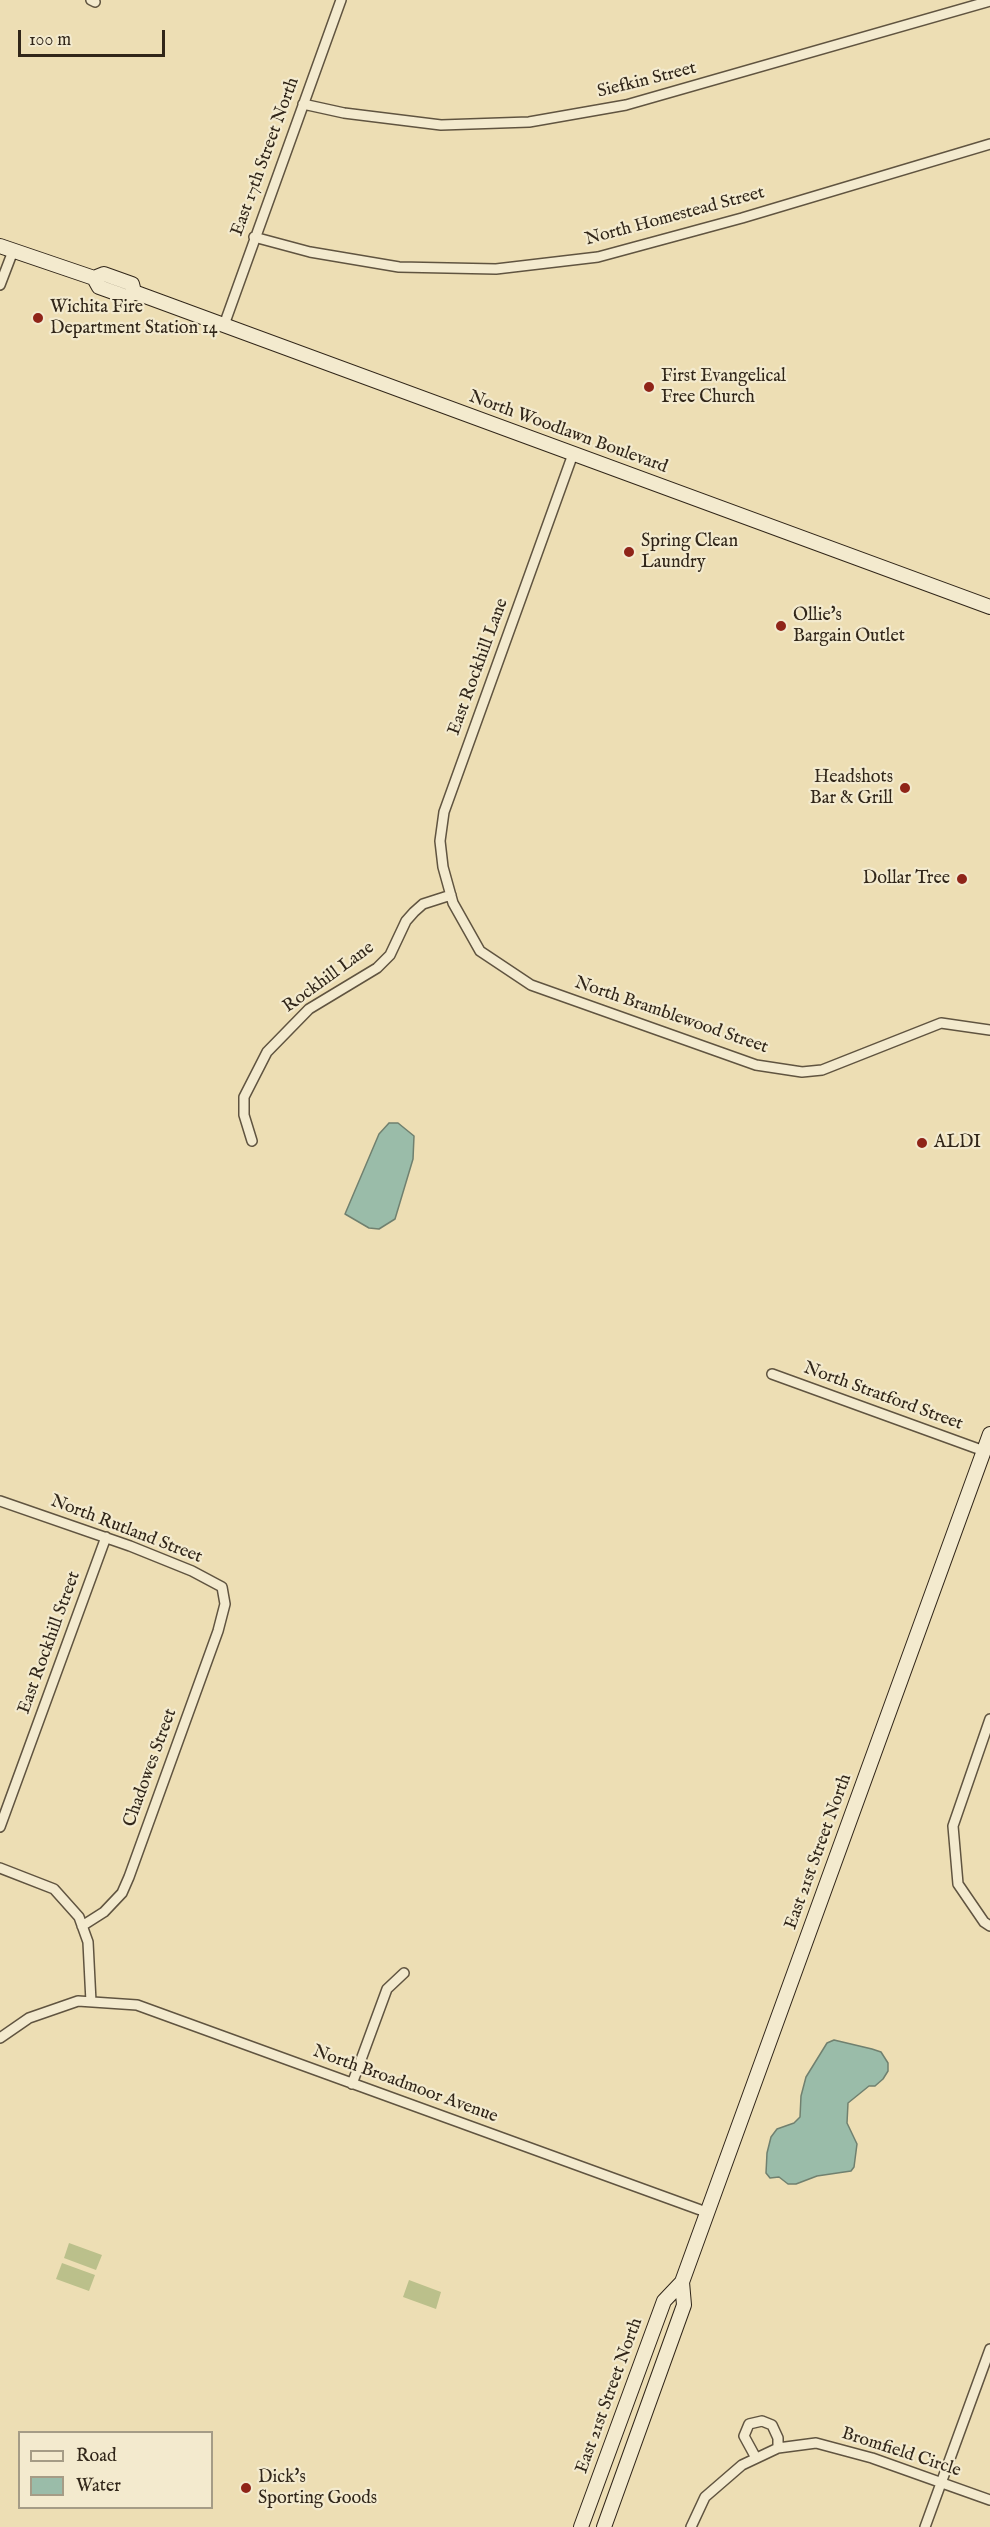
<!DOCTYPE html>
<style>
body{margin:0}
#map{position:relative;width:990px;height:2527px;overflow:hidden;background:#eddeb4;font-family:"IM FELL English",serif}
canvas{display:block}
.legend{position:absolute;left:18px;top:2431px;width:195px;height:78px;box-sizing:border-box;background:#f3eace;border:2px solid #a59c86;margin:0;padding:8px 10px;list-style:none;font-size:18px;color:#312619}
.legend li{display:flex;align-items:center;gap:12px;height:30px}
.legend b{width:30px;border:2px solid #a59c86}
.scale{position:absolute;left:18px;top:30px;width:147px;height:27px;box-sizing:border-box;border:3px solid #312619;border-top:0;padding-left:8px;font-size:18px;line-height:21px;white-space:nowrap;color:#312619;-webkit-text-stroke:4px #f3eace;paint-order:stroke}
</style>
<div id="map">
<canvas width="990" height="2527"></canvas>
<ul class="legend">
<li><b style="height:8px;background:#f3eace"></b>Road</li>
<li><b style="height:16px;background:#9abca9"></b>Water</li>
</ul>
<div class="scale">100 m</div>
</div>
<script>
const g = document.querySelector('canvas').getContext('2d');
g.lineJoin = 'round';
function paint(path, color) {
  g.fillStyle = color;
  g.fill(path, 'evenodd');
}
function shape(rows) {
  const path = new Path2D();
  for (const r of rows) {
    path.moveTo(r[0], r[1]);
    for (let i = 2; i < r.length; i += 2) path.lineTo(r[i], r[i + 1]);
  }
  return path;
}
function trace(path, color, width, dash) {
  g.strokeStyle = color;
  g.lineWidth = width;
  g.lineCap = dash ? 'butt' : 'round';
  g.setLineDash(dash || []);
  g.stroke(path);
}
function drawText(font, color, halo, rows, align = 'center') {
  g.font = font + ' "IM FELL English",serif';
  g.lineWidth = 4.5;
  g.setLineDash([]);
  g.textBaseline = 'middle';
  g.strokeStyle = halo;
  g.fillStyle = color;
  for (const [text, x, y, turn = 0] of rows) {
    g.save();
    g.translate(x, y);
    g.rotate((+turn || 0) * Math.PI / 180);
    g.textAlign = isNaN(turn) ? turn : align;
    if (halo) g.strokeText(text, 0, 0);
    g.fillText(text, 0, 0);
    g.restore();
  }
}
const green = shape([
 [69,2243,102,2255,96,2270,64,2258],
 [62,2263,95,2275,89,2291,56,2279],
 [409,2280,441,2292,436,2309,403,2297]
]);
const water = shape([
 [389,1123,398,1123,414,1136,413,1159,395,1219,379,1229,369,1228,345,1214,379,1134,389,1123],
 [834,2040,872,2049,881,2052,888,2063,888,2071,883,2079,875,2086,869,2086,848,2103,847,2123,857,2144,854,2167,851,2171,817,2176,796,2184,788,2184,779,2177,770,2178,766,2173,767,2153,771,2137,777,2129,794,2123,800,2117,801,2096,806,2077,827,2043,834,2040]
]);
const minor = shape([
 [91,0,95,2],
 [303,104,344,113,441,125,529,122,626,105,990,1],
 [254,237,310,252,399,267,496,269,598,257,742,218,990,144],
 [0,285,13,251],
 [224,325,341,0],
 [573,454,444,812,440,841,443,867,453,903,480,951,531,985,756,1065,802,1072,822,1070,941,1023,990,1030],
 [252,1141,244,1115,244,1097,267,1052,309,1009,377,968,390,955,406,921,414,912,423,904,451,895],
 [772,1374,984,1451],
 [0,1501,130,1546,192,1571,222,1587,225,1604,218,1631,129,1877,122,1893,104,1912,82,1926],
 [990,1719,953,1826,958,1884,984,1922,990,1926],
 [0,1827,106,1537],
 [0,1868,54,1889,79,1917,88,1942,91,2002],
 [0,2038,29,2018,78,2001,137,2005,706,2212],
 [352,2084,387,1989,404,1973],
 [756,2458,744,2436,749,2424,762,2421,772,2425,778,2438,778,2448],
 [691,2527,705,2497,742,2465,778,2448,816,2443,872,2458,990,2500],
 [925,2527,990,2349]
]);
const secondary = shape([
 [0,246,94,278,104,274,132,284,134,292],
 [94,278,99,287,127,297,134,292],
 [134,292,990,607],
 [581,2527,664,2301,682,2282,990,1434],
 [604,2527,684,2305,682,2282]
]);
const markers = [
 [38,318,6,"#8f2418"],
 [649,387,6,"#8f2418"],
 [629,552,6,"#8f2418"],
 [781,626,6,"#8f2418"],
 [905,788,6,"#8f2418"],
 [962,879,6,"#8f2418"],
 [922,1143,6,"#8f2418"],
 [246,2488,6,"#8f2418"]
];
const streetNames = [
 ["Siefkin Street",647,81,-14],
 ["East 17th Street North",266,157,-70],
 ["North Homestead Street",675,217,-15],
 ["North Woodlawn Boulevard",568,433,20],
 ["East Rockhill Lane",479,667,-70],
 ["Rockhill Lane",329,978,-36],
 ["North Bramblewood Street",671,1016,19],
 ["North Stratford Street",883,1397,20],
 ["North Rutland Street",126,1530,21],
 ["East Rockhill Street",50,1643,-70],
 ["Chadowes Street",151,1768,-70],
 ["East 21st Street North",819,1852,-70],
 ["North Broadmoor Avenue",405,2085,20],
 ["East 21st Street North",610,2396,-70],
 ["Bromfield Circle",901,2453,18]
];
const poiNames = [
 ["Wichita Fire",50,308],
 ["Department Station 14",50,329],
 ["First Evangelical",661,377],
 ["Free Church",661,398],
 ["Spring Clean",641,542],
 ["Laundry",641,563],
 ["Ollie's",793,616],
 ["Bargain Outlet",793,637],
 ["Headshots",893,778,"right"],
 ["Bar & Grill",893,799,"right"],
 ["Dollar Tree",950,879,"right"],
 ["ALDI",934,1143],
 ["Dick's",258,2478],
 ["Sporting Goods",258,2499]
];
paint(green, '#bbc08b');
paint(water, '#9abca9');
trace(water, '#70806f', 1.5);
trace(minor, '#605440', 12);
trace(secondary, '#312619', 16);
trace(minor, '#f3eace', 9);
trace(secondary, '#f3eace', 14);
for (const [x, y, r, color] of markers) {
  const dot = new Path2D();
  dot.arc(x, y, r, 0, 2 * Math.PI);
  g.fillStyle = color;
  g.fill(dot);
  trace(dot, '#f3eace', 2);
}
drawText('18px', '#312619', '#f3eace', streetNames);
drawText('18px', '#312619', '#f3eace', poiNames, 'left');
</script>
